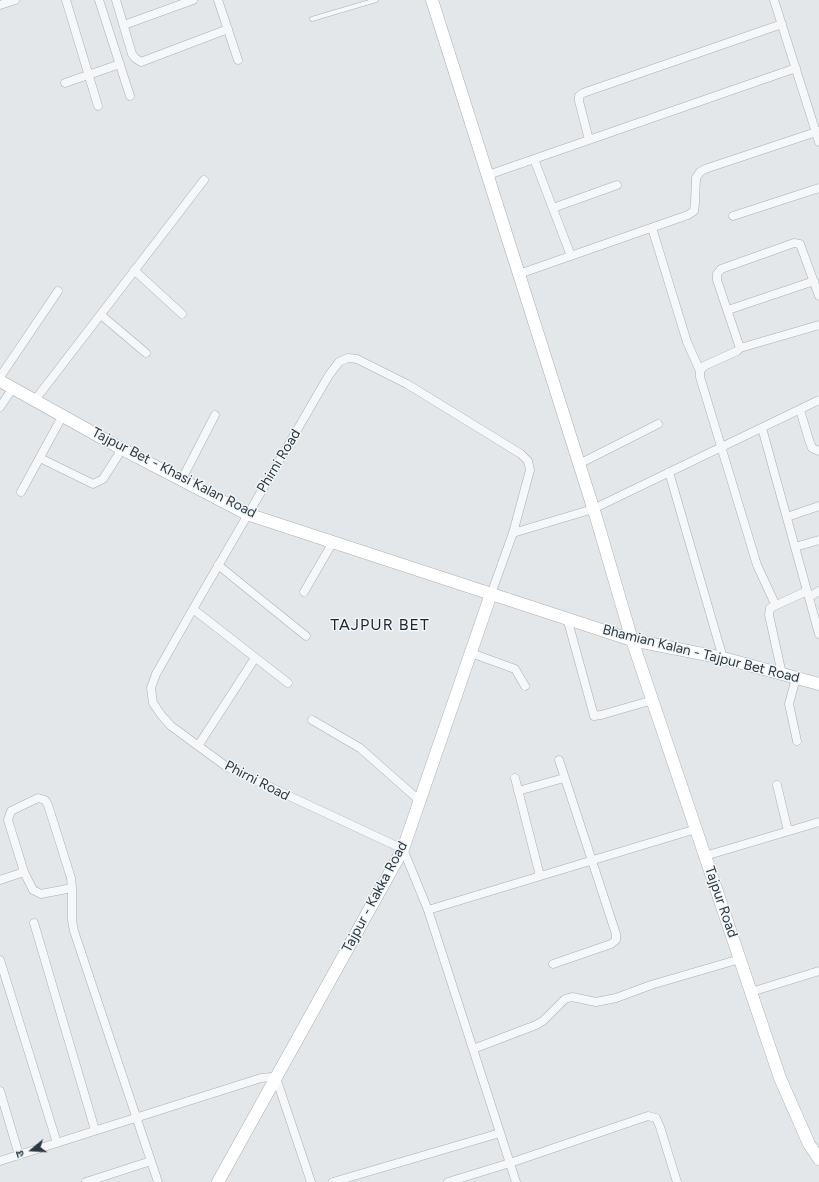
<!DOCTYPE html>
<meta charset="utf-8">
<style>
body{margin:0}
#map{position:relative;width:819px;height:1182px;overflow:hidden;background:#e3e7ea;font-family:Figtree,"Noto Sans Devanagari",sans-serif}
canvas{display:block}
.north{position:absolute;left:12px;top:1130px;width:40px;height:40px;-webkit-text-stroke:3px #f2f6f8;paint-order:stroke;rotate:252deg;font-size:11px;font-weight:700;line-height:16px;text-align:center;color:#2b3842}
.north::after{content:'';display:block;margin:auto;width:14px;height:18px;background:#2b3842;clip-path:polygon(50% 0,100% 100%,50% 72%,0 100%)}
</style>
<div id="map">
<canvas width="819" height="1182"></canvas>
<div class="north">उ</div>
</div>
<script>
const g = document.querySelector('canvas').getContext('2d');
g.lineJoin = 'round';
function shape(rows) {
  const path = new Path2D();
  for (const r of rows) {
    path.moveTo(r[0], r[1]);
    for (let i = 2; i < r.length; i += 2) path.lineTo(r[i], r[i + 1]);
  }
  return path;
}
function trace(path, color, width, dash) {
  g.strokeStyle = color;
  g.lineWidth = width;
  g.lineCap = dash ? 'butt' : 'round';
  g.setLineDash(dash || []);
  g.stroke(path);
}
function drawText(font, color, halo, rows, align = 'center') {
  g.font = font + ' Figtree,sans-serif';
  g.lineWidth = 3;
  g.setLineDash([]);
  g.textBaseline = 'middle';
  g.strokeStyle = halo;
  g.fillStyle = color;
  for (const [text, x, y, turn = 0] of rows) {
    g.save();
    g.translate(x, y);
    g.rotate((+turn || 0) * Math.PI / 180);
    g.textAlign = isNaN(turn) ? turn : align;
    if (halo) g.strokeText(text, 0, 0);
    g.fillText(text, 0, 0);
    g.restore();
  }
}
const lane = shape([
 [312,19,376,0]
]);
const street = shape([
 [66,0,98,106],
 [99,0,130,96],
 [116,0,132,54,135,58,141,62,228,29],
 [218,0,238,60],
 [774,0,819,142],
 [0,5,15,0],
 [124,25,193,0],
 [65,83,120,64],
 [589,140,579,101,579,96,583,93,782,24],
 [534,159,571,256],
 [488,175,796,68],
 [553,208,617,185],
 [733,216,819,188],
 [652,228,687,342,700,371],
 [134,270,182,314],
 [519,274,688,215,694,211,695,203,696,178,700,172,705,169,819,131],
 [728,310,814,281],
 [101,315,146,353],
 [740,348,819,325],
 [0,377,58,291],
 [35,400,204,180],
 [0,407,13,388],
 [800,410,809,440,812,448,819,451],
 [762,428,819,634],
 [40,458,93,484,103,479,122,449],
 [579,464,658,424],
 [669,472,723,658],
 [182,479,215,415],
 [21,492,63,415],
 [787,517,819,506],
 [513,533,593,509,819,400],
 [795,547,819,540],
 [218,565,306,636],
 [304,592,333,542],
 [491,594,513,533,530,470,528,461,521,454,407,384,357,359,348,358,339,362,329,375,193,609,156,674,151,688,153,703,162,716,171,726,227,767,403,849,428,910,516,1182],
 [809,597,819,591],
 [775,604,757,565,700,377,700,371,704,366,737,351,740,348,717,280,717,274,721,269,794,243,800,244,819,296],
 [193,609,288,683],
 [567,618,594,716,601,715,653,700],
 [471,653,515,669,525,686],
 [782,674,769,615,770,608,807,591],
 [796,678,789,704,797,741],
 [312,720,360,748,420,801],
 [198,746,255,658],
 [515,778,540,876],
 [777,785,788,831],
 [518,791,564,778],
 [705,856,819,822],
 [0,880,24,872],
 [72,888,41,894,33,890,24,872,8,820,11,811,38,798,45,800,48,805,71,878,72,888,72,920,74,931,158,1182],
 [428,910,696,829],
 [34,923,95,1130],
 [0,960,57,1143],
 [553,964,611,944,616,940,616,934,559,760],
 [751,992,819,971],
 [473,1049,536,1025,543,1021,565,999,572,997,596,1002,616,998,651,985,740,959],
 [0,1091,19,1155],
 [0,1161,261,1078,272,1077,276,1078,311,1182],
 [86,1182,151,1161],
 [333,1182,500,1133],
 [448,1182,510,1163,648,1116,656,1118,660,1127,677,1182]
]);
const secondary = shape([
 [432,0,596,517,632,640,780,1078,809,1144,819,1159],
 [0,381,122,449,247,514,632,640,723,658,819,684],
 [218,1182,403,849,491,594]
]);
const streetNames = [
 ["Phirni Road",279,461,-59],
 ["Tajpur Bet - Khasi Kalan Road",174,473,27],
 ["Bhamian Kalan - Tajpur Bet Road",701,654,14],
 ["Phirni Road",257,781,27],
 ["Tajpur - Kakka Road",375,897,-62],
 ["Tajpur Road",721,902,71]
];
const quarterNames = [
 ["TAJPUR BET",380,625]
];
trace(lane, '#a8afb4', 5);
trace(street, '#a8afb4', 9);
trace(secondary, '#a8afb4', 13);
trace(lane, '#f5f7f9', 4);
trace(street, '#f5f7f9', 8);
trace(secondary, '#fff', 12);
drawText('14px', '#2b3842', '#f2f6f8', streetNames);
g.letterSpacing = '1px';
drawText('16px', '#1d2833', '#f2f6f8', quarterNames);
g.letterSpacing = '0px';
</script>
